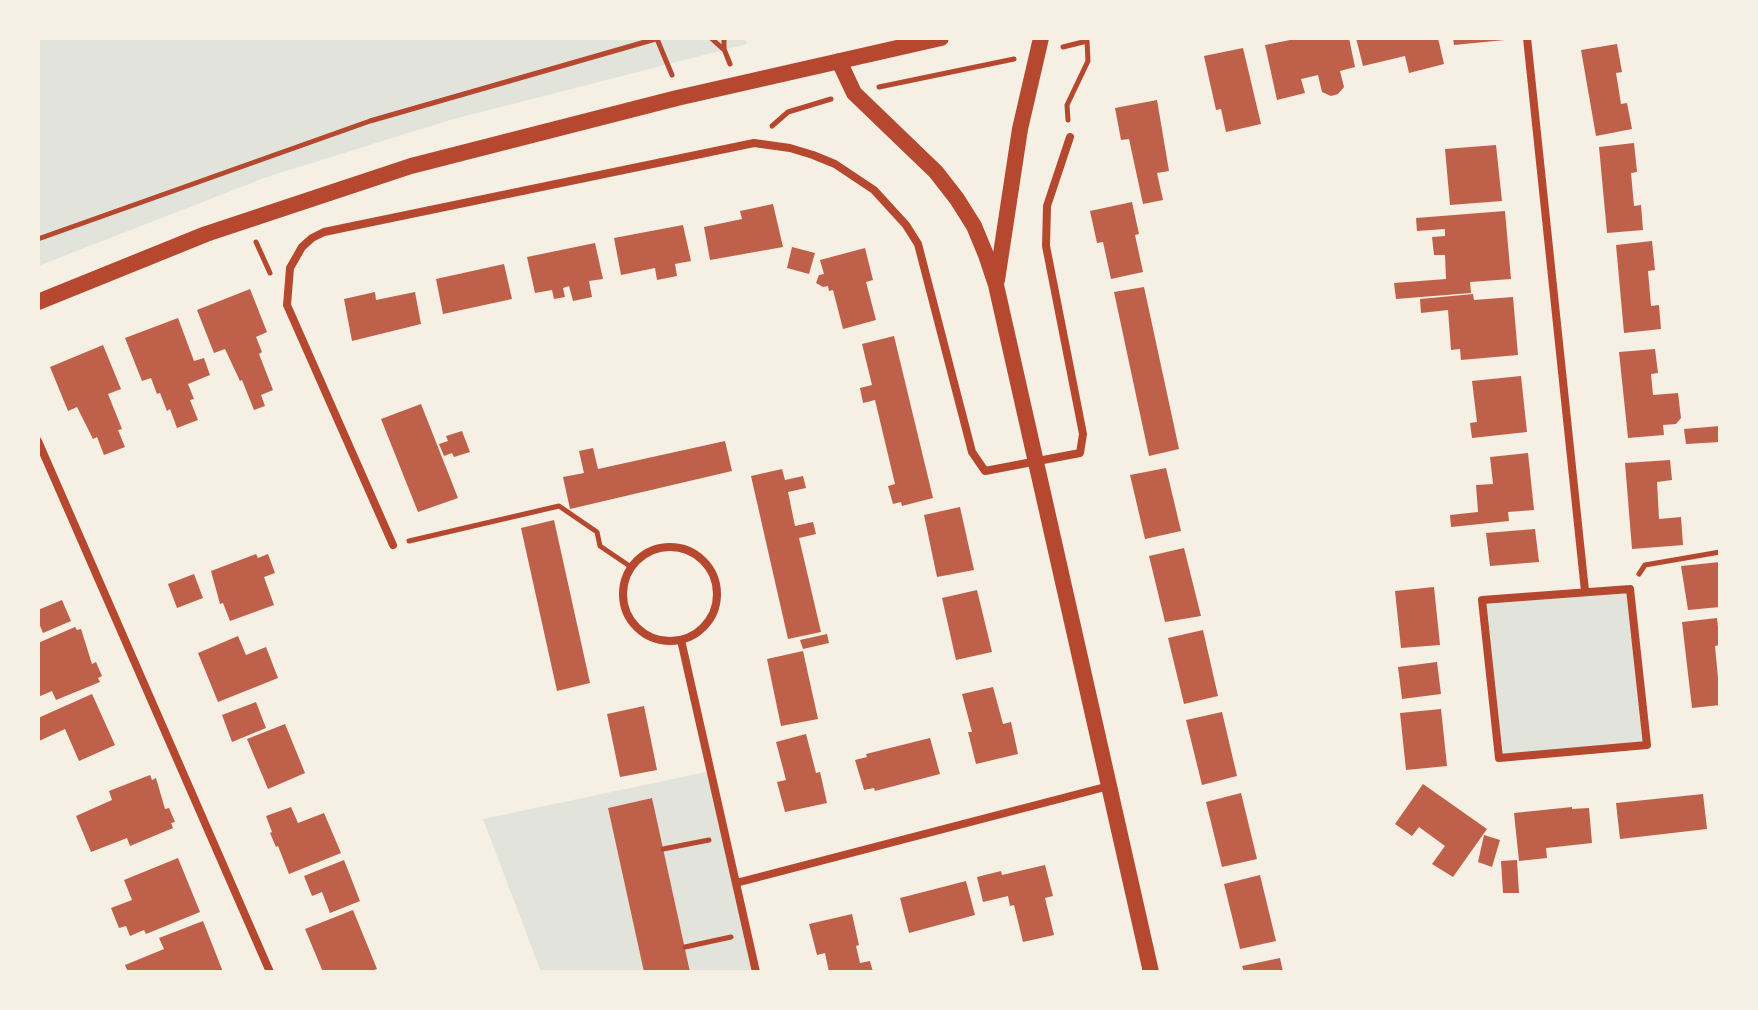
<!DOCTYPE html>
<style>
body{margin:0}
#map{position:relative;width:1758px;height:1010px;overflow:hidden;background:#f6efe4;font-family:"Sofia Sans Condensed",sans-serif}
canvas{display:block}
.frame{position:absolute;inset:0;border:40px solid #f6efe4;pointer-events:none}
</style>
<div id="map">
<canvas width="1758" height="1010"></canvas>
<div class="frame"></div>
</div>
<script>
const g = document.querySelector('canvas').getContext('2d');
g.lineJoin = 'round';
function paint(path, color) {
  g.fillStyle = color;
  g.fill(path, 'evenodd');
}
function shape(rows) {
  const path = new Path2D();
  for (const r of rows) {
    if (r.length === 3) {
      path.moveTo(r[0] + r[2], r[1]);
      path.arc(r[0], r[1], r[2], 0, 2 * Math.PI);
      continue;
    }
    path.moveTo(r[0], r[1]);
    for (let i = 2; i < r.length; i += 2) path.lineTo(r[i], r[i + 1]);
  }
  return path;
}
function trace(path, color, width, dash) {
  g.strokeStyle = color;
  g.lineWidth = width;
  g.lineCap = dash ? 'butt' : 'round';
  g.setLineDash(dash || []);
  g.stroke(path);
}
const green = shape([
 [38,38,745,38,747,44,450,120,267,177,38,266],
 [1630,589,1647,745,1499,758,1482,600],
 [711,771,756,972,690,972,651,798,608,808,644,972,541,972,483,819]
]);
const building = shape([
 [1300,38,1349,38,1355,67,1340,71,1344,87,1338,94,1331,96,1322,92,1318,75,1301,79,1305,93,1277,100,1265,45],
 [1356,38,1438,38,1444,64,1409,73,1405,56,1363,66],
 [1453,38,1505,38,1505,40,1454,45],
 [1617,44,1622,72,1616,73,1621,104,1627,103,1632,129,1596,136,1581,50],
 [1243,48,1261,124,1226,132,1221,109,1216,110,1204,56],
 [1157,100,1169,171,1157,173,1163,200,1143,204,1129,139,1121,140,1115,108],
 [1634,143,1637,172,1631,173,1634,206,1641,205,1643,230,1607,233,1599,147],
 [1496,145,1502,201,1450,205,1445,149],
 [1132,202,1139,234,1135,235,1143,272,1111,279,1103,242,1097,243,1090,211],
 [773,204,783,247,710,260,704,227,742,219,740,211],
 [1505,211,1511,279,1470,282,1471,293,1396,299,1394,283,1446,279,1445,255,1434,255,1432,237,1445,236,1445,229,1417,231,1416,218],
 [683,225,691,261,675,264,677,276,657,280,655,268,621,275,614,238],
 [1652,241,1655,270,1648,271,1651,306,1659,305,1661,329,1624,333,1616,245],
 [595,243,603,279,589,281,592,297,573,301,569,286,563,288,565,297,554,299,552,290,535,293,527,257],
 [792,247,815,253,809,274,787,268],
 [865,248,873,280,866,282,876,320,843,329,833,290,829,291,828,286,823,287,816,283,819,275,824,274,820,260],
 [504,264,512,299,443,314,436,279],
 [1144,287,1179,449,1149,456,1114,292],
 [250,289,267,332,256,337,262,352,259,354,273,390,261,395,265,406,254,410,242,380,240,381,225,349,214,353,197,310],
 [375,292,376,300,415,292,421,324,352,341,344,299],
 [1473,294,1474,300,1513,297,1518,355,1461,360,1460,349,1451,350,1448,310,1421,313,1420,299],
 [178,318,194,361,204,358,210,375,188,384,194,399,190,400,198,420,177,428,170,409,167,411,160,393,157,394,151,378,142,381,125,338],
 [894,336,933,498,902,506,901,502,893,504,888,486,895,484,875,400,863,403,860,388,872,385,862,344],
 [103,345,121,389,108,394,122,429,118,430,125,447,104,455,97,437,93,439,77,407,68,411,50,367],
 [1655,349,1658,373,1651,374,1653,395,1678,393,1681,418,1676,424,1663,425,1664,435,1628,438,1619,352],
 [1521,376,1527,432,1472,438,1470,423,1477,422,1472,381],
 [421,404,458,498,418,512,381,419],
 [1720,426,1720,442,1686,444,1684,429],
 [462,431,470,452,454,457,452,453,444,456,439,444,448,441,446,436],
 [725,441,732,471,570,509,563,477,584,473,579,451,593,448,598,469],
 [1528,453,1534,510,1508,512,1509,521,1451,527,1450,515,1478,512,1476,485,1493,484,1490,457],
 [1670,460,1672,480,1657,482,1659,519,1681,517,1683,545,1632,549,1625,463],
 [1166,468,1181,531,1145,539,1130,475],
 [782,469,785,480,803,476,806,488,788,492,795,526,813,522,816,534,799,538,821,632,788,639,751,476],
 [960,507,974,570,937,577,924,515],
 [554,520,590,683,557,691,521,528],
 [1535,529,1539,562,1490,566,1486,533],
 [1184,548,1201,616,1165,622,1149,556],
 [256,554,258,558,268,554,275,573,264,577,274,605,230,621,223,603,220,604,211,571],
 [1720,562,1720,607,1688,610,1681,566],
 [194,574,203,598,177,608,168,584],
 [1434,587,1440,645,1401,648,1395,591],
 [977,590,992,652,956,660,942,598],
 [62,600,71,621,43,633,38,621,38,610],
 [1717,618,1720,645,1715,646,1718,678,1720,678,1720,705,1692,708,1682,622],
 [75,627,77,630,81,629,92,664,96,662,102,676,98,678,100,682,56,700,52,691,38,697,38,643],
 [1203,630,1218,696,1184,704,1168,638],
 [827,634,829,643,803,649,800,640],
 [238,636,246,655,266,647,278,678,218,702,198,653],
 [803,651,818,719,781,726,767,659],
 [1437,662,1441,694,1402,699,1398,667],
 [993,687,1003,724,1011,722,1018,754,976,764,968,732,972,732,962,694],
 [92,694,115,745,79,761,65,729,39,741,38,718],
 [256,702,266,728,232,742,222,715],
 [644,706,657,770,620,777,607,714],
 [1441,709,1447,766,1406,770,1400,713],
 [1222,712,1237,776,1202,785,1186,720],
 [285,724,305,773,268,789,247,739],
 [806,734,816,773,820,772,827,803,785,812,777,782,786,780,776,742],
 [930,738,940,774,875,791,874,788,864,790,855,760,867,757,866,754],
 [150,775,152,780,156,778,165,809,169,808,175,822,171,823,173,828,130,846,127,838,91,852,76,816,112,800,109,791],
 [1423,784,1487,829,1453,877,1432,864,1445,846,1419,827,1412,836,1395,824],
 [1241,793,1257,859,1222,867,1206,802],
 [1703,794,1707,829,1620,839,1616,803],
 [652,798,690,972,644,972,608,808],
 [291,807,298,823,324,813,341,853,289,874,278,846,276,847,270,833,272,832,266,816],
 [1572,807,1572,809,1589,808,1592,843,1546,848,1547,858,1519,861,1514,813],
 [1484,835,1500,840,1492,867,1478,862],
 [178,858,200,912,146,934,144,930,130,936,126,926,119,928,111,908,132,900,124,880],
 [344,860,360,901,330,913,322,892,312,896,304,876],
 [1517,860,1519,893,1503,893,1501,861],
 [1045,865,1053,896,1045,898,1054,935,1023,942,1014,905,1010,906,1008,896,983,902,977,877,1001,871,1002,875],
 [1260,875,1276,941,1240,949,1224,884],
 [966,881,975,915,909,933,900,898],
 [353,910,377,969,369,972,323,972,305,929],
 [852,914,859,945,856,946,860,963,870,961,873,972,829,972,825,953,817,955,809,924],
 [203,921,223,972,128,972,125,965,164,949,159,938],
 [1280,958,1283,972,1244,972,1242,966]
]);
const path = shape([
 [711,38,723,49],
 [724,38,724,49,730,64],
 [657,39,672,75],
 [1063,47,1087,41,1086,38],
 [879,87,1014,59],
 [1068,120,1067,105,1088,61,1087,41],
 [772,126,788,112,831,99],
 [38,239,370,121,659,38],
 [256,242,270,273],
 [409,541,559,506,597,532,600,546,631,567],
 [1639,574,1645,565,1720,552],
 [663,849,709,840],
 [685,947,731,937]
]);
const minor = shape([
 [1527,38,1585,591],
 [38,441,270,972],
 [393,545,287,305,290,268,302,247,312,238,324,232,754,143,790,148,813,155,835,164,874,190,906,225,918,244,972,452,985,471,1080,453,1083,434,1046,246,1047,206,1070,137],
 [670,594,47],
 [1630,589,1647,745,1499,758,1482,600,1630,589],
 [681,640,756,972],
 [736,883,1109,786]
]);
const secondary = shape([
 [839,61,854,93,936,172,957,199,974,226,986,255,996,285,1151,972],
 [997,280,1020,129,1041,38],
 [38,302,206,234,411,166,677,98,941,38]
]);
paint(green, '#e2e4dc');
paint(building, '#bf614a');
trace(path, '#b5482f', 5);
trace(minor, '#b5482f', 8);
trace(secondary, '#b5482f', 16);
</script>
